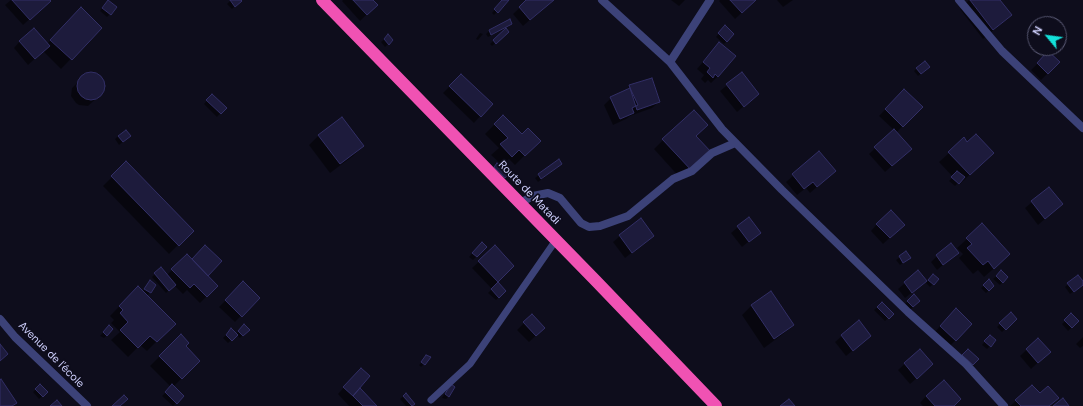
<!DOCTYPE html>
<meta charset="utf-8">
<style>
body{margin:0}
#map{position:relative;width:1083px;height:406px;overflow:hidden;background:#0e0d1c;font-family:"DM Sans",sans-serif}
canvas{display:block}
.north{position:absolute;left:1027px;top:16px;width:40px;height:40px;box-sizing:border-box;background:#0e0d1c;border:1px solid #5a5a75;border-radius:50%;rotate:299deg;font-size:11px;font-weight:700;line-height:16px;text-align:center;color:#cdcefb}
.north::after{content:'';display:block;margin:auto;width:14px;height:18px;background:#13e1da;clip-path:polygon(50% 0,100% 100%,50% 72%,0 100%)}
</style>
<div id="map">
<canvas width="1083" height="406"></canvas>
<div class="north">N</div>
</div>
<script>
const g = document.querySelector('canvas').getContext('2d');
g.lineJoin = 'round';
function paint(path, color) {
  g.fillStyle = color;
  g.fill(path, 'evenodd');
}
function shape(rows) {
  const path = new Path2D();
  for (const r of rows) {
    if (r.length === 3) {
      path.moveTo(r[0] + r[2], r[1]);
      path.arc(r[0], r[1], r[2], 0, 2 * Math.PI);
      continue;
    }
    path.moveTo(r[0], r[1]);
    for (let i = 2; i < r.length; i += 2) path.lineTo(r[i], r[i + 1]);
  }
  return path;
}
function trace(path, color, width, dash) {
  g.strokeStyle = color;
  g.lineWidth = width;
  g.lineCap = dash ? 'butt' : 'round';
  g.setLineDash(dash || []);
  g.stroke(path);
}
function drawText(font, color, halo, rows, align = 'center') {
  g.font = font + ' "DM Sans",sans-serif';
  g.lineWidth = 3.5;
  g.setLineDash([]);
  g.textBaseline = 'middle';
  g.strokeStyle = halo;
  g.fillStyle = color;
  for (const [text, x, y, turn = 0] of rows) {
    g.save();
    g.translate(x, y);
    g.rotate((+turn || 0) * Math.PI / 180);
    g.textAlign = isNaN(turn) ? turn : align;
    if (halo) g.strokeText(text, 0, 0);
    g.fillText(text, 0, 0);
    g.restore();
  }
}
const shadow = shape([
 [11,0,48,0,43,7,23,25,5,5],
 [231,0,239,0,237,4,232,9,227,4],
 [343,0,372,0,370,11,360,21,342,1],
 [503,0,508,0,494,15,492,13],
 [528,0,552,0,523,26,513,14],
 [671,0,685,0,679,6],
 [720,0,755,0,735,19,719,1],
 [777,0,793,0,783,7],
 [969,0,999,0,1011,15,1001,24,983,39,960,9],
 [106,4,110,14,107,17,100,11],
 [72,18,101,28,61,69,43,51,28,65,14,48,20,41,47,44],
 [509,20,511,24,508,27,488,37,486,34,489,31],
 [725,27,733,34,724,44,716,37],
 [506,29,505,35,492,46,490,44],
 [480,33,483,34,478,40,476,39],
 [388,36,392,40,385,47,381,42],
 [713,50,718,76,711,83,708,80,705,83,701,79,704,75,697,69],
 [1042,59,1048,73,1041,80,1031,70],
 [917,68,925,70,918,76,914,71],
 [742,73,758,94,737,112,720,91],
 [88,74,97,75,103,81,103,89,102,93,88,106,79,105,76,103,71,96,72,88,85,75],
 [461,75,491,104,474,123,443,93],
 [630,86,659,102,652,108,630,116,626,119,613,125,604,105,611,98,624,92],
 [904,90,921,107,896,133,904,155,885,172,869,154,894,130,879,116],
 [212,95,225,108,217,117,204,104],
 [503,116,522,136,539,141,515,165,509,159,502,165,491,155,499,148,485,134],
 [319,135,363,146,353,156,330,173,309,145],
 [118,136,126,139,119,145,115,139],
 [695,136,701,162,682,180,654,149,663,140],
 [819,153,835,171,810,193,806,188,797,195,786,182],
 [949,153,983,162,960,184,958,183,955,186,949,181,953,177,939,162],
 [559,161,558,167,538,182,535,178],
 [126,163,192,231,169,254,103,186],
 [497,165,507,175,501,180,492,170],
 [1049,188,1062,204,1038,225,1025,208],
 [640,219,653,236,625,258,613,242],
 [877,224,897,231,883,244,871,231],
 [738,227,759,233,742,247,731,233],
 [967,239,999,264,984,277,978,270,973,274,959,258,963,254,957,248],
 [482,243,486,247,473,260,469,257],
 [205,247,207,276,217,286,200,303,187,290,183,294,174,285,166,293,152,277,161,268,167,275,187,255,191,261],
 [495,247,513,266,497,282,505,291,496,300,488,293,492,289,472,268],
 [906,253,909,258,900,265,896,260],
 [957,253,937,270,931,262,937,256],
 [918,272,919,287,905,298,898,289],
 [1001,272,1007,277,1000,285,993,279],
 [934,275,938,279,930,287,926,283],
 [989,281,993,286,986,293,981,288],
 [150,282,150,292,147,296,174,324,147,351,140,345,128,357,111,340,120,332,111,323,114,320,110,316,138,287,142,292],
 [243,283,258,298,235,322,219,307],
 [1083,283,1080,286,1070,294,1065,287,1068,284],
 [771,292,793,325,783,334,764,348,742,315,751,306],
 [914,296,919,301,910,310,905,304],
 [882,303,892,314,885,321,874,310],
 [1011,313,1016,319,1002,332,997,327],
 [532,315,544,328,529,342,517,330],
 [1071,315,1078,321,1068,331,1062,324],
 [949,316,971,324,949,347,934,333],
 [858,322,870,336,846,356,835,342],
 [109,326,107,335,104,338,100,336],
 [244,326,248,330,240,338,237,335,228,343,223,338,231,330,236,334],
 [181,335,184,346,199,361,173,387,183,396,173,406,162,396,171,387,150,366],
 [1083,337,1083,346,1080,348,1076,344],
 [987,339,990,346,987,349,982,345],
 [1038,339,1049,352,1031,369,1020,356],
 [920,350,925,371,910,384,898,370],
 [424,360,424,364,421,367,419,365],
 [355,375,359,388,376,406,349,406,338,394],
 [40,385,47,392,39,399,33,392],
 [1032,386,1040,395,1058,398,1049,406,1010,406],
 [448,388,449,396,446,399,442,398],
 [406,394,414,404,411,406,406,406,400,399],
 [926,396,953,406,923,406,920,403]
]);
const building = shape([
 [12,0,50,0,51,1,30,20,12,0],
 [108,0,117,7,111,15,102,8,108,0],
 [230,0,241,0,242,1,235,7,230,0],
 [353,0,373,0,378,5,367,15,353,0],
 [502,0,509,0,498,13,494,9,502,0],
 [526,0,554,0,530,20,519,7,526,0],
 [730,0,756,0,742,13,730,0],
 [970,0,1000,0,1012,15,993,30,970,0],
 [81,7,102,28,72,60,50,40,81,7],
 [510,19,512,24,491,35,489,30,510,19],
 [725,25,734,34,727,42,718,33,725,25],
 [34,28,50,46,35,59,19,41,34,28],
 [506,28,509,32,496,44,493,40,506,28],
 [388,34,393,40,389,45,384,39,388,34],
 [719,42,736,56,718,77,715,74,713,78,707,72,710,68,703,62,719,42],
 [1048,51,1060,62,1048,74,1037,63,1048,51],
 [925,61,930,67,921,74,916,68,925,61],
 [742,72,759,94,744,107,726,84,742,72],
 [91,86,14],
 [461,74,493,104,481,117,449,86,461,74],
 [652,78,660,102,637,110,629,85,652,78],
 [630,88,638,105,632,108,634,113,620,119,610,97,630,88],
 [904,89,923,107,903,127,885,109,904,89],
 [212,94,227,108,221,114,206,100,212,94],
 [694,110,708,125,696,136,712,153,692,171,662,139,694,110],
 [503,115,522,134,528,128,541,141,525,156,519,150,512,157,500,144,508,138,494,124,503,115],
 [342,117,364,146,340,164,318,135,342,117],
 [894,129,912,149,892,166,874,147,894,129],
 [126,130,131,136,123,142,118,136,126,130],
 [976,134,994,153,970,175,948,152,964,137,967,142,976,134],
 [819,151,836,171,817,187,813,182,804,189,792,174,819,151],
 [559,159,562,164,541,179,538,174,559,159],
 [126,161,194,231,179,246,111,176,126,161],
 [497,163,508,175,505,178,494,167,497,163],
 [957,171,965,177,959,184,951,177,957,171],
 [1049,187,1063,204,1045,219,1031,201,1049,187],
 [891,210,905,225,890,238,876,224,891,210],
 [749,217,761,233,749,242,737,226,749,217],
 [641,218,654,236,632,253,619,235,641,218],
 [982,223,1010,254,994,269,988,261,983,265,967,248,972,244,966,238,982,223],
 [482,242,487,247,477,257,472,253,482,242],
 [951,243,959,253,943,265,936,255,951,243],
 [205,245,222,261,208,276,192,259,205,245],
 [495,245,514,266,498,282,478,261,495,245],
 [906,251,911,258,903,263,899,256,906,251],
 [187,254,218,286,207,297,194,284,190,288,171,269,187,254],
 [161,267,176,285,169,291,154,273,161,267],
 [918,270,927,281,912,293,904,282,918,270],
 [1001,270,1008,277,1003,283,996,276,1001,270],
 [933,274,939,279,934,285,928,280,933,274],
 [1078,275,1083,281,1083,285,1074,292,1067,283,1078,275],
 [989,279,994,286,989,291,983,285,989,279],
 [150,280,156,285,151,293,144,289,150,280],
 [243,281,260,298,242,317,225,300,243,281],
 [498,282,506,291,499,298,491,289,498,282],
 [138,286,176,324,157,342,150,336,138,348,120,330,128,322,120,313,123,310,119,306,138,286],
 [771,291,794,325,774,339,751,305,771,291],
 [914,294,920,301,913,307,907,301,914,294],
 [882,302,894,314,889,319,877,307,882,302],
 [956,308,972,324,956,341,940,326,956,308],
 [1011,312,1017,319,1006,330,999,323,1011,312],
 [1071,313,1079,321,1072,328,1064,320,1071,313],
 [532,314,545,328,536,336,523,322,532,314],
 [859,320,871,336,853,351,841,335,859,320],
 [244,324,250,330,243,336,238,331,244,324],
 [109,325,113,329,107,336,103,332,109,325],
 [231,328,238,335,232,341,226,335,231,328],
 [181,334,189,343,186,346,200,361,182,379,159,356,181,334],
 [990,335,996,340,991,347,984,341,990,335],
 [1038,338,1051,352,1038,363,1026,349,1038,338],
 [0,344,8,354,0,361,0,344],
 [920,349,933,364,917,379,904,363,920,349],
 [968,349,979,359,973,365,962,355,968,349],
 [426,355,431,357,425,365,421,362,426,355],
 [361,368,370,376,353,396,343,387,361,368],
 [1,379,17,403,12,406,0,406,0,380,1,379],
 [944,380,961,399,954,406,935,406,926,396,944,380],
 [40,384,48,392,43,397,35,389,40,384],
 [172,384,184,396,177,404,165,392,172,384],
 [451,384,455,387,449,397,445,394,451,384],
 [1032,385,1040,393,1048,386,1059,398,1049,406,1021,406,1015,400,1032,385],
 [360,388,377,406,363,406,353,396,360,388],
 [406,393,415,404,412,406,403,396,406,393],
 [124,395,128,399,120,406,112,406,124,395],
 [1063,398,1069,406,1053,406,1063,398],
 [789,399,795,406,780,406,789,399],
 [57,400,62,406,50,406,57,400]
]);
const lane = shape([
 [431,400,470,364,556,240]
]);
const street = shape([
 [602,0,670,62,722,129,782,190,908,312,966,364,1004,406],
 [959,0,1002,51,1083,128],
 [670,62,710,0],
 [520,203,533,196,548,193,560,198,581,223,589,227,600,226,628,216,673,179,692,171,712,153,735,143],
 [0,319,15,337,87,406]
]);
const highway = shape([
 [322,0,596,281,716,406]
]);
const streetNames = [
 ["Route de Matadi",529,193,46],
 ["Avenue de l'école",51,355,45]
];
paint(shadow, '#0007');
paint(building, '#1d1b3c');
trace(building, '#322f66', 1);
trace(lane, '#3c4278', 7);
trace(street, '#3c4278', 8);
trace(highway, '#f052b3', 12);
drawText('11px', '#cdcefb', '#0e0d1c', streetNames);
</script>
